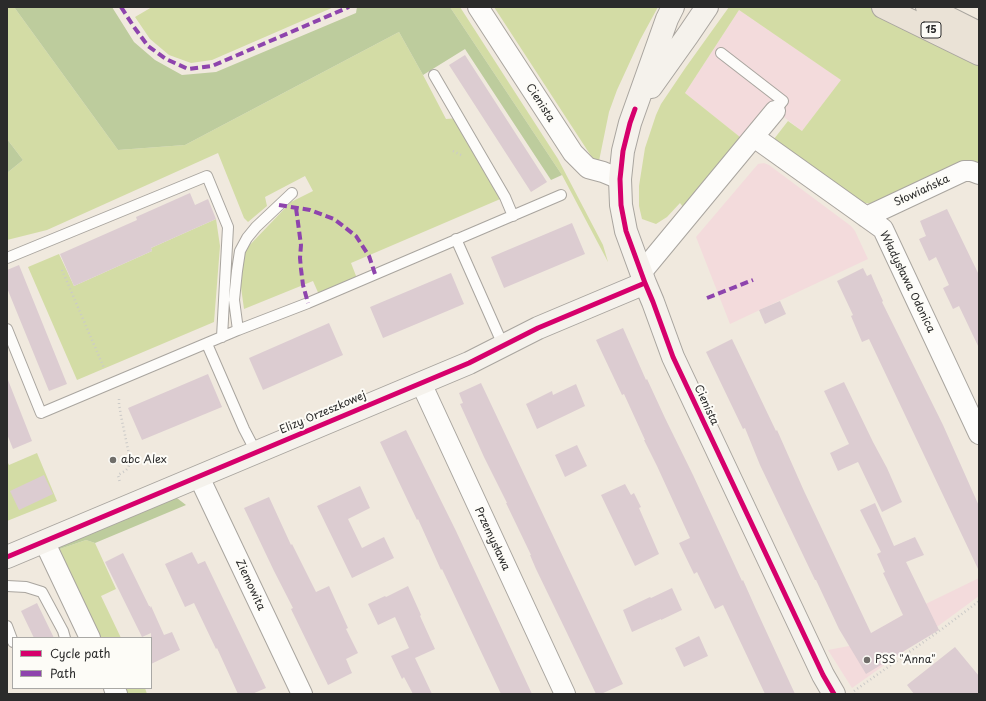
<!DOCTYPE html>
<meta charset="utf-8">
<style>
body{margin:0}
#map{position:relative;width:986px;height:701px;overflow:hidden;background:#f0e9de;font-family:"Playpen Sans",sans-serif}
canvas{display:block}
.frame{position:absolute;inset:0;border:8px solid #2b2b2b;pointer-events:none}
.legend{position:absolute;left:12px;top:637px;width:140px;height:52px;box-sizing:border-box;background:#fdfcf7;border:1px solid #a9a8a5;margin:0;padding:5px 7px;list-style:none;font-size:12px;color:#2b2b2b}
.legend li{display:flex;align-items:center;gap:8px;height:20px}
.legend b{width:20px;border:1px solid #a9a8a5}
</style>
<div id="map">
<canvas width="986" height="701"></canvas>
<div class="frame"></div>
<ul class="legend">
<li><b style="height:5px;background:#d6006c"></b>Cycle path</li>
<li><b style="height:5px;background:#8e44ad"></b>Path</li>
</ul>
</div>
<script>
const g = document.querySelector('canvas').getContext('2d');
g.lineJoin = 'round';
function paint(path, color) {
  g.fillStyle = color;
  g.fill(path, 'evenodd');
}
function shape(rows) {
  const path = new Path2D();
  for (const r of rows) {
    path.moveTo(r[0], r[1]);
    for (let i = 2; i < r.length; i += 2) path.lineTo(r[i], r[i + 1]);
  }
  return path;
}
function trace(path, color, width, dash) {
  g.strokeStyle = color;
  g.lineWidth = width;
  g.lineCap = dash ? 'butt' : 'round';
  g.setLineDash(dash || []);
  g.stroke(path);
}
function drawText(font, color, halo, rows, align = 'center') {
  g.font = font + ' "Playpen Sans",sans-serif';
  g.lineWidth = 4;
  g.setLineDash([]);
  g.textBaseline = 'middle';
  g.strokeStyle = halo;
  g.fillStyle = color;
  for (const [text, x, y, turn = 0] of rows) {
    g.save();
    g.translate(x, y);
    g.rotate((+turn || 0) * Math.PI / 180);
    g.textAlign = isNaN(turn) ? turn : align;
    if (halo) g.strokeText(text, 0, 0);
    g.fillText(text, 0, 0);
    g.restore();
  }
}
const built = shape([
 [739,10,842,80,802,131,767,104,740,137,685,93],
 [764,163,769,165,851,226,855,231,868,259,730,324,696,237,758,164],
 [979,578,979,596,900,654,852,688,828,650,849,646,903,615]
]);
const green = shape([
 [7,7,14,7,118,150,185,145,399,32,423,75,446,119,459,118,505,197,351,263,358,281,320,297,313,281,244,309,240,280,243,252,291,202,313,191,305,176,265,197,267,206,248,222,244,218,218,153,47,230,7,240,7,173,23,160,7,139],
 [152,7,334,7,212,60,191,63,169,55,150,39,135,17],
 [450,7,460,7,558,159,603,245,608,262,562,175],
 [494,7,658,7,640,40,617,90,609,112,599,161,595,162],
 [729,7,873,7,979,58,979,165,872,204,865,203,858,200,774,139,788,121,802,131,841,80,739,10,685,93,740,137,683,207,680,203,667,217,656,224,642,219,639,206,639,186,645,148,656,115,661,104,686,67],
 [216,219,220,246,214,322,77,380,28,267,59,254,74,286,152,251,151,248],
 [37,453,57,501,7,521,7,461,9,465],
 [86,540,95,543,116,589,101,596,121,638,98,638,57,550],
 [122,688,145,688,147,694,124,694]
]);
const forest = shape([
 [14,7,112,7,134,42,155,60,182,75,216,72,356,13,357,7,450,7,562,175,551,180,465,49,423,75,399,32,185,145,118,150],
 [7,139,23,160,7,173],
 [173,495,186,505,95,543,86,540,57,550,63,543]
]);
const building = shape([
 [465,55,547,182,531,192,449,65],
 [190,193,195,205,208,199,216,219,151,248,152,251,74,286,60,254,137,220,136,217],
 [947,209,979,275,979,348,959,306,953,309,943,288,949,285,936,257,929,261,919,239,926,236,920,221],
 [572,223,585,254,504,288,491,257],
 [19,265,67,384,49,391,7,288,7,270],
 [863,268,867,276,871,274,877,288,883,301,882,302,943,425,979,506,979,571,869,339,862,342,851,316,853,315,837,281],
 [451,273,464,304,383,338,370,307],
 [780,301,786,314,765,324,759,310],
 [329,323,343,355,263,390,249,358],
 [623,328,646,380,647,379,665,418,693,475,742,581,743,580,755,607,795,694,765,694,723,605,715,609,697,572,694,574,679,543,690,538,657,466,644,440,645,440,624,394,622,395,596,340],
 [732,339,776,431,777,430,804,491,871,633,903,615,883,573,885,572,877,554,881,552,860,510,875,503,894,546,915,537,924,555,906,562,939,630,866,674,839,629,816,580,815,580,760,465,745,428,743,429,706,352],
 [208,374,222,407,142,440,128,408],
 [7,380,8,380,32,441,13,449,7,434],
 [844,382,873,442,887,468,902,502,882,512,858,462,838,471,830,453,849,444,824,391],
 [481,383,623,684,601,694,596,694,567,633,536,569,530,555,531,555,506,503,507,503,484,457,460,404,463,403,459,393],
 [576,384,585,406,537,429,526,404,552,391,553,395],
 [406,430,456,531,532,694,501,694,442,569,441,570,418,519,417,520,397,478,380,442],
 [577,445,587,466,565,477,555,455],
 [44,475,53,494,19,510,10,491],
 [625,484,631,495,634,493,641,507,639,508,659,554,635,566,601,495],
 [360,486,370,508,348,519,362,548,384,537,394,558,352,578,317,506],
 [269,497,291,545,292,544,316,592,329,586,348,628,346,629,358,653,346,659,352,673,328,685,291,609,293,608,274,571,244,508],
 [192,552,198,564,205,561,266,688,252,694,238,694,217,648,216,649,194,603,185,607,165,564],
 [123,553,149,606,150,606,151,608,151,606,164,635,172,632,180,650,151,664,151,633,142,637,105,562],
 [408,586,421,615,420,616,435,649,415,658,432,694,413,694,404,677,402,679,391,656,409,648,395,617,378,625,368,604,385,596,386,597],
 [672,588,682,610,661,620,661,619,632,632,623,610,650,597,651,598],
 [37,603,54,638,34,638,21,611],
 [699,636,708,656,684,667,675,648],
 [955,647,979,676,979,694,914,694,907,685]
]);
const path = shape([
 [453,151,463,156],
 [62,270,104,368],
 [119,399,119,404,121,416,130,459,130,463,128,468,125,471,118,475,120,483],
 [854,691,942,629,979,601]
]);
const lane = shape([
 [721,53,783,101,775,111],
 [434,75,505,197,513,216],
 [456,239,503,345],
 [7,258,207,176,228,227,222,337],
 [7,329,41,413,238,330,308,303,561,195],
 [238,330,234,300,237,271,240,251,247,238,256,227,292,193],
 [207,344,244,429,256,452],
 [7,586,26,587,42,592,63,631,65,638],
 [7,626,13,642]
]);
const street = shape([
 [478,7,573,153,588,168,603,172,620,179],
 [754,137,883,229,979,434],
 [866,217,964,171,971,171,979,174],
 [641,273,775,111],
 [421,383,565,694],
 [199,477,302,694],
 [44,541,90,638],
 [114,688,117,694]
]);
const secondary = shape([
 [673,7,667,19,630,123,623,151,620,179,621,205,626,231,645,283,653,302,673,357,823,675,834,694],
 [651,87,688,35,707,7],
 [7,557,469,363,538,328,645,283]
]);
const primary = shape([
 [883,7,979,54],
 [927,7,979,33]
]);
const quiet = shape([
 [121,7,134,27,148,46,166,59,188,69,212,66,349,7],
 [279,205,310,210,334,219,356,236,369,256,375,274],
 [296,208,301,245,300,258,301,269,303,285,308,303],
 [707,298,753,280]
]);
const cycleway = shape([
 [635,109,630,123,623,151,620,179,621,205,626,231,645,283,653,302,673,357,823,675,834,694],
 [7,557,469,363,538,328,645,283]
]);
const markers = [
 [113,460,4,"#706e6a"],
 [867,660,4,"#706e6a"]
];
const shields = [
 [931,30,20]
];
const shieldNames = [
 ["15",931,30]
];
const streetNames = [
 ["Cienista",540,103,57],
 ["Słowiańska",922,191,-25],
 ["Władysława Odonica",907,282,64],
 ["Cienista",706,405,65],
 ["Elizy Orzeszkowej",323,413,-23],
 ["Przemysława",492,539,65],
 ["Ziemowita",250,585,65]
];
const poiNames = [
 ["abc Alex",121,460],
 ["PSS \"Anna\"",875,660]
];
paint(built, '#f3dbdc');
paint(green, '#d3dca5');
paint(forest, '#bdcc9d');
paint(building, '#dcccd1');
trace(lane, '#a9a59f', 12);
trace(street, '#a9a59f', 22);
trace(secondary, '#a9a59f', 24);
trace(primary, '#a9a59f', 24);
trace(path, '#cbcac8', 2.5, [1, 3]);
trace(lane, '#fdfcfa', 10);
trace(street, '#fdfcfa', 20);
trace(secondary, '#f5f2ec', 22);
trace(primary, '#eae2d6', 22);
trace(quiet, '#8e44ad', 4, [8, 4]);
trace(cycleway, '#d6006c', 5);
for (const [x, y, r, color] of markers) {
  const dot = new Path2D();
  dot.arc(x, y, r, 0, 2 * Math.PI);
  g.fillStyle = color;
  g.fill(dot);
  trace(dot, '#fdfcf7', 1.5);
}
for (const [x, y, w] of shields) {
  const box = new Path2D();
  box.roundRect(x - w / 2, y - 8, w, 16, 3);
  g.fillStyle = '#fdfcf7';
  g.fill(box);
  trace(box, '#2b2b2b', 1);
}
drawText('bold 10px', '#2b2b2b', null, shieldNames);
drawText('11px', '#2b2b2b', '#fdfcf7', streetNames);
drawText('11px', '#2b2b2b', '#fdfcf7', poiNames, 'left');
</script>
